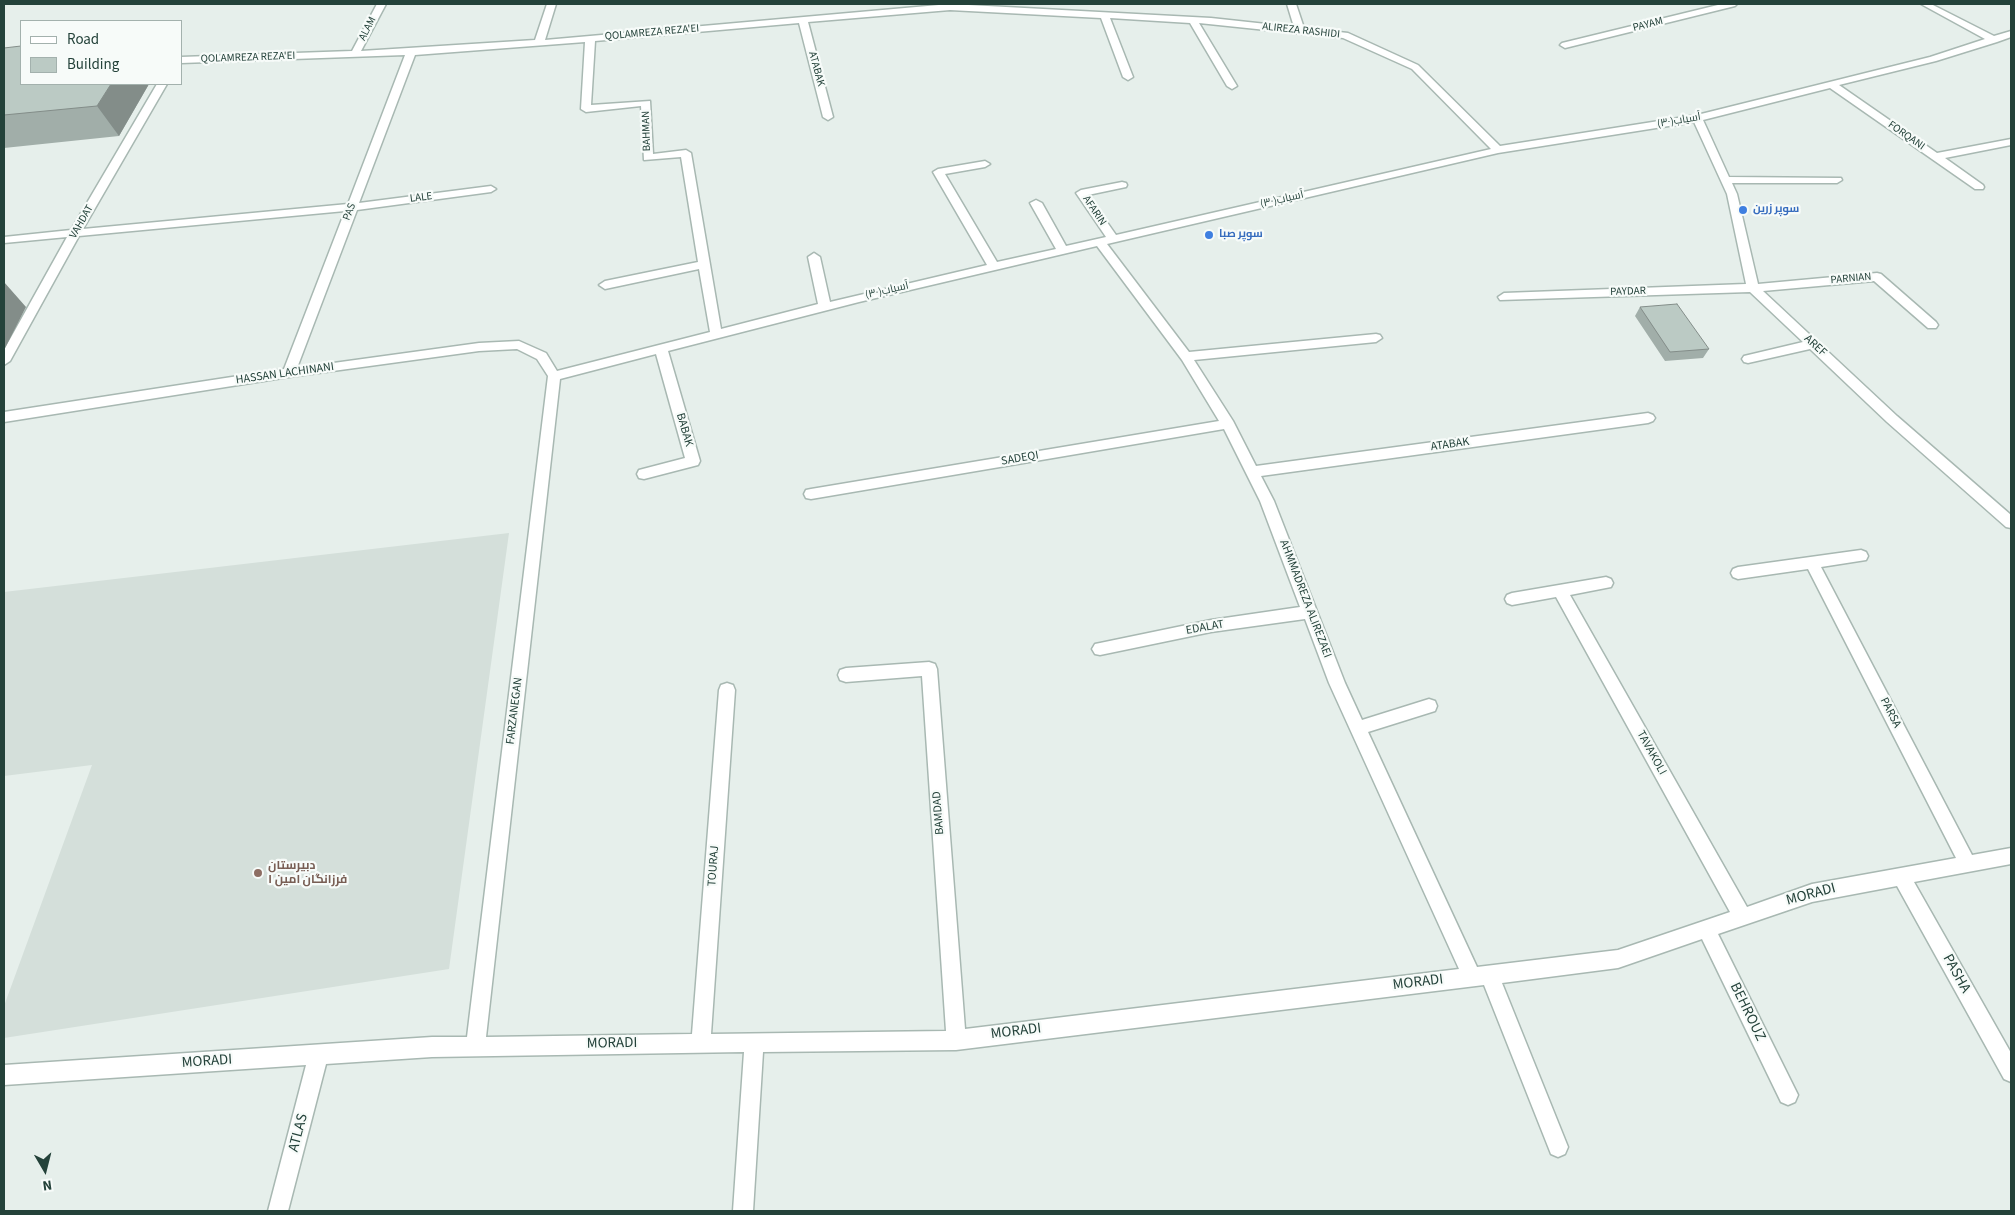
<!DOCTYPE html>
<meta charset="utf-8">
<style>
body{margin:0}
#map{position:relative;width:2015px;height:1215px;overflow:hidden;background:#e6efeb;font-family:"Source Sans 3",sans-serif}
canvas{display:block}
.frame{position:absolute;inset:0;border:5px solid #24423a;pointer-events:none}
.legend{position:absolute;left:20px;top:20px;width:162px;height:65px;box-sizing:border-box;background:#f7fbf9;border:1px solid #a3b1ad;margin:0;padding:6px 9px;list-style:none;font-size:15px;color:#24423a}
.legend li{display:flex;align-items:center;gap:10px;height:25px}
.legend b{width:25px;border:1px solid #a3b1ad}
.north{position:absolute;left:20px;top:1145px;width:50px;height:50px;-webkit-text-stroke:4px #f7fbf9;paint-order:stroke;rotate:172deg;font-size:14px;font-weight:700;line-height:20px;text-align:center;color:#24423a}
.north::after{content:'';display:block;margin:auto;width:18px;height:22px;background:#24423a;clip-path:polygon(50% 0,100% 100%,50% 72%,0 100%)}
</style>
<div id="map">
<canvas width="2015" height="1215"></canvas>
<div class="frame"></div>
<ul class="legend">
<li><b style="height:6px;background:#fff"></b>Road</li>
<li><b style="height:14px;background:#bbcac4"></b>Building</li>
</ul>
<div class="north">N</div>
</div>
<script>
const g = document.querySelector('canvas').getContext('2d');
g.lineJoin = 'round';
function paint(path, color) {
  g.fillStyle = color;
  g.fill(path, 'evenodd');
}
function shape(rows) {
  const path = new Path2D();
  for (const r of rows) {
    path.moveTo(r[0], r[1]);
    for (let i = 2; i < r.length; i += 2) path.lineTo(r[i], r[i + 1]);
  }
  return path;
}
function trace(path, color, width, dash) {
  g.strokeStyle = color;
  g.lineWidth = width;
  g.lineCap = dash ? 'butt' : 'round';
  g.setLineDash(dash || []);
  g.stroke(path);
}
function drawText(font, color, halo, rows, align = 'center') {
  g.font = font + ' "Source Sans 3",Cairo,sans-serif';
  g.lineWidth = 4.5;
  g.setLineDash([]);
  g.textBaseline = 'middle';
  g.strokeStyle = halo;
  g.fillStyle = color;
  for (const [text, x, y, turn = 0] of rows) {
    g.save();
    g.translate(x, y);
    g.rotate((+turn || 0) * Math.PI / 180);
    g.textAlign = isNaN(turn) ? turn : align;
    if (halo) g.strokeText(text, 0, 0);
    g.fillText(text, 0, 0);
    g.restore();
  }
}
const built = shape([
 [509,533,449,969,4,1038,4,1006,92,765,4,776,4,592]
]);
const minor = shape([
 [377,4,386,4,361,51,535,40,547,4,556,4,545,40,950,4,1211,18,1294,27,1287,4,1296,4,1304,28,1348,33,1418,65,1500,146,1697,115,1930,57,1985,39,1921,4,1931,4,1994,36,2011,31,2011,37,1997,42,1936,61,1839,85,1937,153,2011,139,2011,145,1945,158,1983,185,1984,187,1983,189,1975,189,1830,88,1703,120,1729,177,1841,178,1842,180,1837,183,1732,183,1737,194,1758,284,1877,273,1881,274,1936,322,1938,325,1936,328,1928,328,1874,281,1763,291,1897,416,2011,515,2011,528,2006,527,1887,422,1810,349,1748,363,1744,362,1742,359,1744,356,1803,342,1750,292,1500,300,1498,297,1504,293,1746,284,1727,194,1694,122,1498,153,1107,244,1189,352,1376,334,1380,335,1382,338,1376,342,1194,360,1233,421,1256,466,1648,413,1653,415,1655,418,1653,421,1648,423,1261,476,1274,501,1345,683,1362,720,1429,699,1435,701,1437,706,1435,711,1368,732,1477,967,1618,950,1730,912,1556,597,1512,605,1507,603,1505,599,1507,595,1512,593,1606,577,1611,579,1613,583,1611,587,1570,595,1747,907,1812,884,1956,858,1808,569,1738,579,1733,577,1731,573,1733,569,1738,567,1861,550,1866,552,1868,556,1866,560,1821,567,1972,855,2011,848,2011,864,1914,882,2011,1053,2011,1082,2004,1079,1897,886,1812,902,1718,934,1798,1095,1795,1102,1788,1105,1781,1102,1702,939,1618,968,1502,983,1568,1147,1565,1154,1558,1157,1551,1154,1484,985,956,1050,763,1052,753,1211,733,1211,744,1052,432,1057,326,1064,288,1211,268,1211,306,1065,4,1085,4,1065,432,1037,467,1037,548,376,537,359,517,349,479,351,289,377,4,422,4,412,284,369,345,211,79,236,10,361,4,365,4,350,67,237,4,243,4,237,71,230,157,84,167,84,83,229,348,204,405,55,181,63,181,57,352,51,377,4],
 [950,10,1101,18,1123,77,1128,80,1133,77,1110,18,1190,23,1227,86,1232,89,1237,86,1199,23,1343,38,1412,69,1491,149,1116,235,1088,195,1126,187,1127,185,1126,183,1122,182,1081,190,1076,193,1106,237,1066,246,1042,203,1036,200,1030,203,1056,249,997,262,945,174,985,167,990,164,985,161,938,169,933,172,987,265,830,302,820,257,814,253,808,257,818,304,721,329,691,153,686,150,653,154,650,101,591,105,595,41,799,23,823,117,828,120,833,117,808,22,950,10],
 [585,42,581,109,586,112,641,106,644,160,681,157,698,262,605,281,599,285,605,289,699,269,710,332,557,371,546,353,519,341,479,343,297,368,357,210,491,192,496,189,491,186,359,203,415,55,585,42],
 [1097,246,1182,360,1219,421,811,489,806,490,804,494,806,498,811,499,1224,429,1260,501,1300,607,1211,620,1100,643,1095,644,1092,649,1095,654,1100,655,1211,632,1305,619,1329,683,1459,969,965,1029,937,669,935,664,929,662,846,668,840,670,838,675,840,680,846,682,922,676,946,1031,711,1034,735,690,733,685,727,683,721,685,719,690,692,1034,486,1037,560,379,656,354,685,458,639,470,637,474,639,478,644,479,698,465,700,461,668,351,859,302,1097,246],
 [1722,4,1737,4,1735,6,1565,48,1560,45,1562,43,1722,4]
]);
const wall = shape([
 [4,48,21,84,149,84,119,136,4,148],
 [1640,307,1709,349,1703,358,1665,361,1635,316]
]);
const shadedWall = shape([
 [111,84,149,84,119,136,97,106],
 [4,282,26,307,4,350]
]);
const building = shape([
 [21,46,21,84,111,84,97,106,4,115,4,48,21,46],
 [1677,304,1709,349,1670,352,1640,307,1677,304]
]);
const markers = [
 [1743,210,5,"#3f7fe0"],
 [1209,235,5,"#3f7fe0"],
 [258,873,5,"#8d6e63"]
];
const farStreetnames = [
 ["PAYAM",1648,25,-14],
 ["ALAM",368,29,-63],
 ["ALIREZA RASHIDI",1301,31,6],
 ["QOLAMREZA REZA'EI",652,33,-5],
 ["QOLAMREZA REZA'EI",248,58,-2],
 ["ATABAK",816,69,75],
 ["آسیاب(۳۰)",1679,121,-10],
 ["BAHMAN",647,131,-92],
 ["FORQANI",1906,136,35],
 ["LALE",421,198,-7],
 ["آسیاب(۳۰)",1282,200,-13],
 ["AFARIN",1094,211,56],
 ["PAS",350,212,-69],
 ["VAHDAT",82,222,-60],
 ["PARNIAN",1851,279,-5],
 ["آسیاب(۳۰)",887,291,-13],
 ["PAYDAR",1628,292,-2]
];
const farShopnames = [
 ["سوپر زرین",1753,210],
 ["سوپر صبا",1219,235]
];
const streetNames = [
 ["AREF",1815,346,43],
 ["HASSAN LACHINANI",285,374,-8],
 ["BABAK",684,430,74],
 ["ATABAK",1450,445,-8],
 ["SADEQI",1020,459,-10],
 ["AHMMADREZA ALIREZAEI",1305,599,69],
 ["EDALAT",1205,628,-10],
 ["FARZANEGAN",515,711,-83],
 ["PARSA",1890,713,63],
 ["TAVAKOLI",1651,753,61],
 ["BAMDAD",939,813,-94],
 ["TOURAJ",714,866,-86]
];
const educationNames = [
 ["دبیرستان",268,866],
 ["فرزانگان امین ۱",268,880]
];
const nearStreetnames = [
 ["MORADI",1811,895,-15],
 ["PASHA",1956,974,61],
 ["MORADI",1418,983,-7],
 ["BEHROUZ",1747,1012,64],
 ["MORADI",1016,1032,-7],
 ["MORADI",612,1044,-1],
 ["MORADI",207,1062,-4],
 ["ATLAS",299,1133,-75]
];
paint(built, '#d4dfda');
trace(minor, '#a8b8b2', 3);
paint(minor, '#fff');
paint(wall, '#a1aea9');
paint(shadedWall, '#838d89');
paint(building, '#bbcac4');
trace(building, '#838d89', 1);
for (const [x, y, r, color] of markers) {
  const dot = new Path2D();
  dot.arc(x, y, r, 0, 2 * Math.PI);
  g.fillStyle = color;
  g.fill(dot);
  trace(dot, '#f7fbf9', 2);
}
drawText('11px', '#24423a', '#f7fbf9', farStreetnames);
drawText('bold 11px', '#366cbe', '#f7fbf9', farShopnames, 'left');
drawText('12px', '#24423a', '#f7fbf9', streetNames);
drawText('bold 12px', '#785e54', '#f7fbf9', educationNames, 'left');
drawText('15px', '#24423a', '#f7fbf9', nearStreetnames);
</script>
